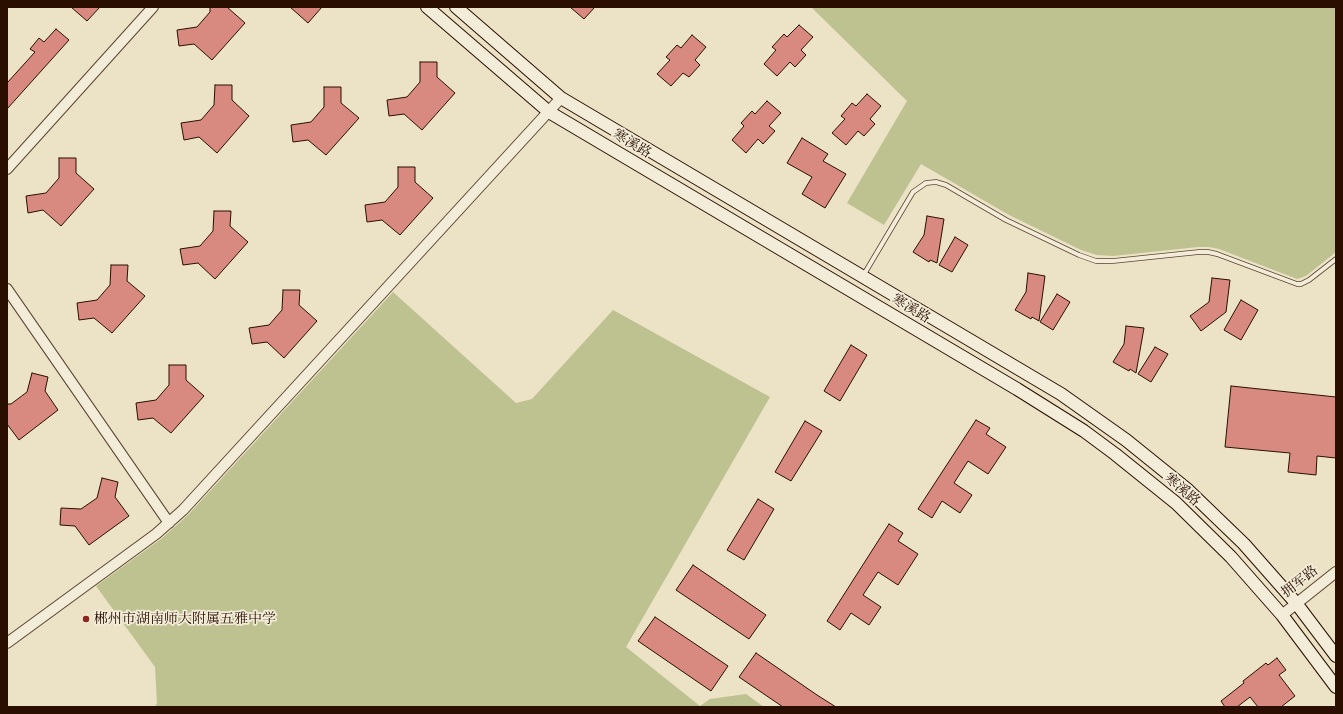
<!DOCTYPE html>
<meta charset="utf-8">
<style>
body{margin:0}
#map{position:relative;width:1343px;height:714px;overflow:hidden;background:#ece2c5;font-family:"Old Standard TT",serif}
canvas{display:block}
.frame{position:absolute;inset:0;border:8px solid #2a0f00;pointer-events:none}
</style>
<div id="map">
<canvas width="1343" height="714"></canvas>
<div class="frame"></div>
</div>
<script>
const g = document.querySelector('canvas').getContext('2d');
g.lineJoin = 'round';
function paint(path, color) {
  g.fillStyle = color;
  g.fill(path, 'evenodd');
}
function shape(rows) {
  const path = new Path2D();
  for (const r of rows) {
    path.moveTo(r[0], r[1]);
    for (let i = 2; i < r.length; i += 2) path.lineTo(r[i], r[i + 1]);
  }
  return path;
}
function trace(path, color, width, dash) {
  g.strokeStyle = color;
  g.lineWidth = width;
  g.lineCap = dash ? 'butt' : 'round';
  g.setLineDash(dash || []);
  g.stroke(path);
}
function drawText(font, color, halo, rows, align = 'center') {
  g.font = font + ' "Old Standard TT","Noto Serif SC",serif';
  g.lineWidth = 3.5;
  g.setLineDash([]);
  g.textBaseline = 'middle';
  g.strokeStyle = halo;
  g.fillStyle = color;
  for (const [text, x, y, turn = 0] of rows) {
    g.save();
    g.translate(x, y);
    g.rotate((+turn || 0) * Math.PI / 180);
    g.textAlign = isNaN(turn) ? turn : align;
    if (halo) g.strokeText(text, 0, 0);
    g.fillText(text, 0, 0);
    g.restore();
  }
}
const green = shape([
 [811,7,1336,7,1336,252,1306,276,1297,279,1219,249,1209,247,1198,247,1113,256,1097,255,1081,250,1009,215,921,164,884,225,847,203,907,101],
 [393,292,516,403,532,399,613,310,770,397,626,647,700,706,710,699,746,694,764,707,154,707,157,704,155,667,96,586,161,539,188,515]
]);
const building = shape([
 [71,7,100,7,87,21,71,7],
 [210,7,227,7,245,23,212,60,194,44,179,46,177,30,197,27,210,12,210,7],
 [290,7,322,7,308,23,290,7],
 [570,7,595,7,584,19,570,7],
 [799,25,813,37,801,50,806,55,795,67,790,62,777,76,764,64,776,50,772,47,784,34,787,37,799,25],
 [56,29,69,40,7,109,7,83,35,52,30,49,39,38,44,42,56,29],
 [692,35,706,47,695,60,700,65,689,77,683,73,671,86,657,74,670,60,666,57,677,45,681,48,692,35],
 [420,62,437,62,437,77,455,93,422,130,404,114,389,116,387,100,407,97,420,82,420,62],
 [215,85,232,85,232,100,249,116,217,153,199,137,184,140,181,123,201,120,214,105,215,85],
 [324,87,341,87,341,103,359,118,326,155,308,140,293,142,291,125,311,122,324,107,324,87],
 [867,94,881,106,870,119,875,124,864,136,858,131,846,145,832,133,845,119,841,116,852,103,856,106,867,94],
 [767,101,781,113,769,126,775,131,763,144,758,139,746,153,732,140,744,126,741,123,752,111,755,114,767,101],
 [802,138,828,154,823,161,846,174,825,208,802,194,812,177,787,163,802,138],
 [59,158,76,158,76,173,94,189,61,226,43,210,28,213,26,196,46,193,59,178,59,158],
 [398,167,415,167,415,182,433,198,400,235,382,220,367,222,365,205,385,202,398,187,398,167],
 [214,211,231,211,230,226,248,242,215,279,198,263,183,265,180,249,200,246,213,231,214,211],
 [927,216,944,219,937,263,930,260,929,262,913,252,924,235,927,216],
 [955,237,968,245,952,272,939,265,955,237],
 [111,265,128,265,127,281,145,296,112,333,94,318,79,320,77,303,97,300,110,285,111,265],
 [1028,273,1045,276,1039,321,1032,317,1031,319,1015,310,1026,292,1028,273],
 [1212,278,1230,280,1226,312,1201,331,1190,316,1209,302,1212,278],
 [283,290,300,290,299,305,317,321,284,358,267,342,252,344,249,328,269,325,282,310,283,290],
 [1057,294,1070,302,1053,330,1040,322,1057,294],
 [1241,300,1258,310,1241,340,1224,330,1241,300],
 [1126,326,1144,328,1136,373,1130,369,1129,371,1113,362,1124,344,1126,326],
 [851,345,867,355,840,401,824,391,851,345],
 [1155,347,1168,354,1151,382,1138,374,1155,347],
 [169,365,186,365,186,380,204,396,171,433,153,418,138,420,136,403,156,400,169,385,169,365],
 [32,373,48,377,45,391,58,410,19,440,7,424,7,404,11,404,27,392,32,373],
 [1231,386,1336,397,1336,458,1317,456,1316,475,1288,472,1290,453,1225,447,1231,386],
 [976,420,990,428,986,434,1006,447,988,474,968,461,954,483,972,495,960,513,942,501,932,518,918,509,976,420],
 [805,421,822,431,791,481,775,472,805,421],
 [102,478,118,482,115,497,129,516,89,545,75,526,60,525,61,508,81,509,97,498,102,478],
 [758,499,774,509,744,560,727,550,758,499],
 [889,524,903,533,898,541,918,554,898,585,878,572,863,595,881,607,869,625,851,613,840,630,827,621,889,524],
 [693,565,766,615,749,639,676,590,693,565],
 [655,617,728,666,711,691,638,641,655,617],
 [756,653,817,695,836,707,783,707,739,677,756,653],
 [1277,658,1286,670,1279,675,1295,696,1281,707,1258,707,1250,697,1237,707,1225,707,1221,701,1244,683,1243,681,1266,663,1268,665,1277,658]
]);
const service = shape([
 [863,276,913,192,926,183,936,182,946,185,1006,220,1079,255,1096,261,1113,261,1199,252,1208,252,1217,254,1297,284,1301,284,1309,280,1336,259]
]);
const tertiary = shape([
 [7,169,153,7],
 [7,289,169,523],
 [1282,615,1336,572],
 [7,643,156,534,183,510,561,98]
]);
const secondary = shape([
 [427,7,549,112,1017,389,1084,431,1115,454,1176,503,1231,557,1282,615,1336,687],
 [456,7,561,98,1061,394,1126,440,1188,490,1244,544,1296,603,1336,656]
]);
const markers = [
 [86,619,4,"#8f2418"]
];
const streetNames = [
 ["寒溪路",632,144,31],
 ["寒溪路",911,309,31],
 ["寒溪路",1182,490,41],
 ["拥军路",1300,582,-38]
];
const poiNames = [
 ["郴州市湖南师大附属五雅中学",94,619]
];
paint(green, '#bec290');
paint(building, '#d88a81');
trace(building, '#2a0f00', 1);
trace(service, '#5a4431', 5.5);
trace(tertiary, '#5a4431', 12);
trace(secondary, '#2a0f00', 14);
trace(service, '#f3ecd9', 4);
trace(tertiary, '#f3ecd9', 10);
trace(secondary, '#f3ecd9', 12);
for (const [x, y, r, color] of markers) {
  const dot = new Path2D();
  dot.arc(x, y, r, 0, 2 * Math.PI);
  g.fillStyle = color;
  g.fill(dot);
  trace(dot, '#f3ecd9', 1.5);
}
drawText('14px', '#2a0f00', '#f3ecd9', streetNames);
drawText('14px', '#2a0f00', '#f3ecd9', poiNames, 'left');
</script>
